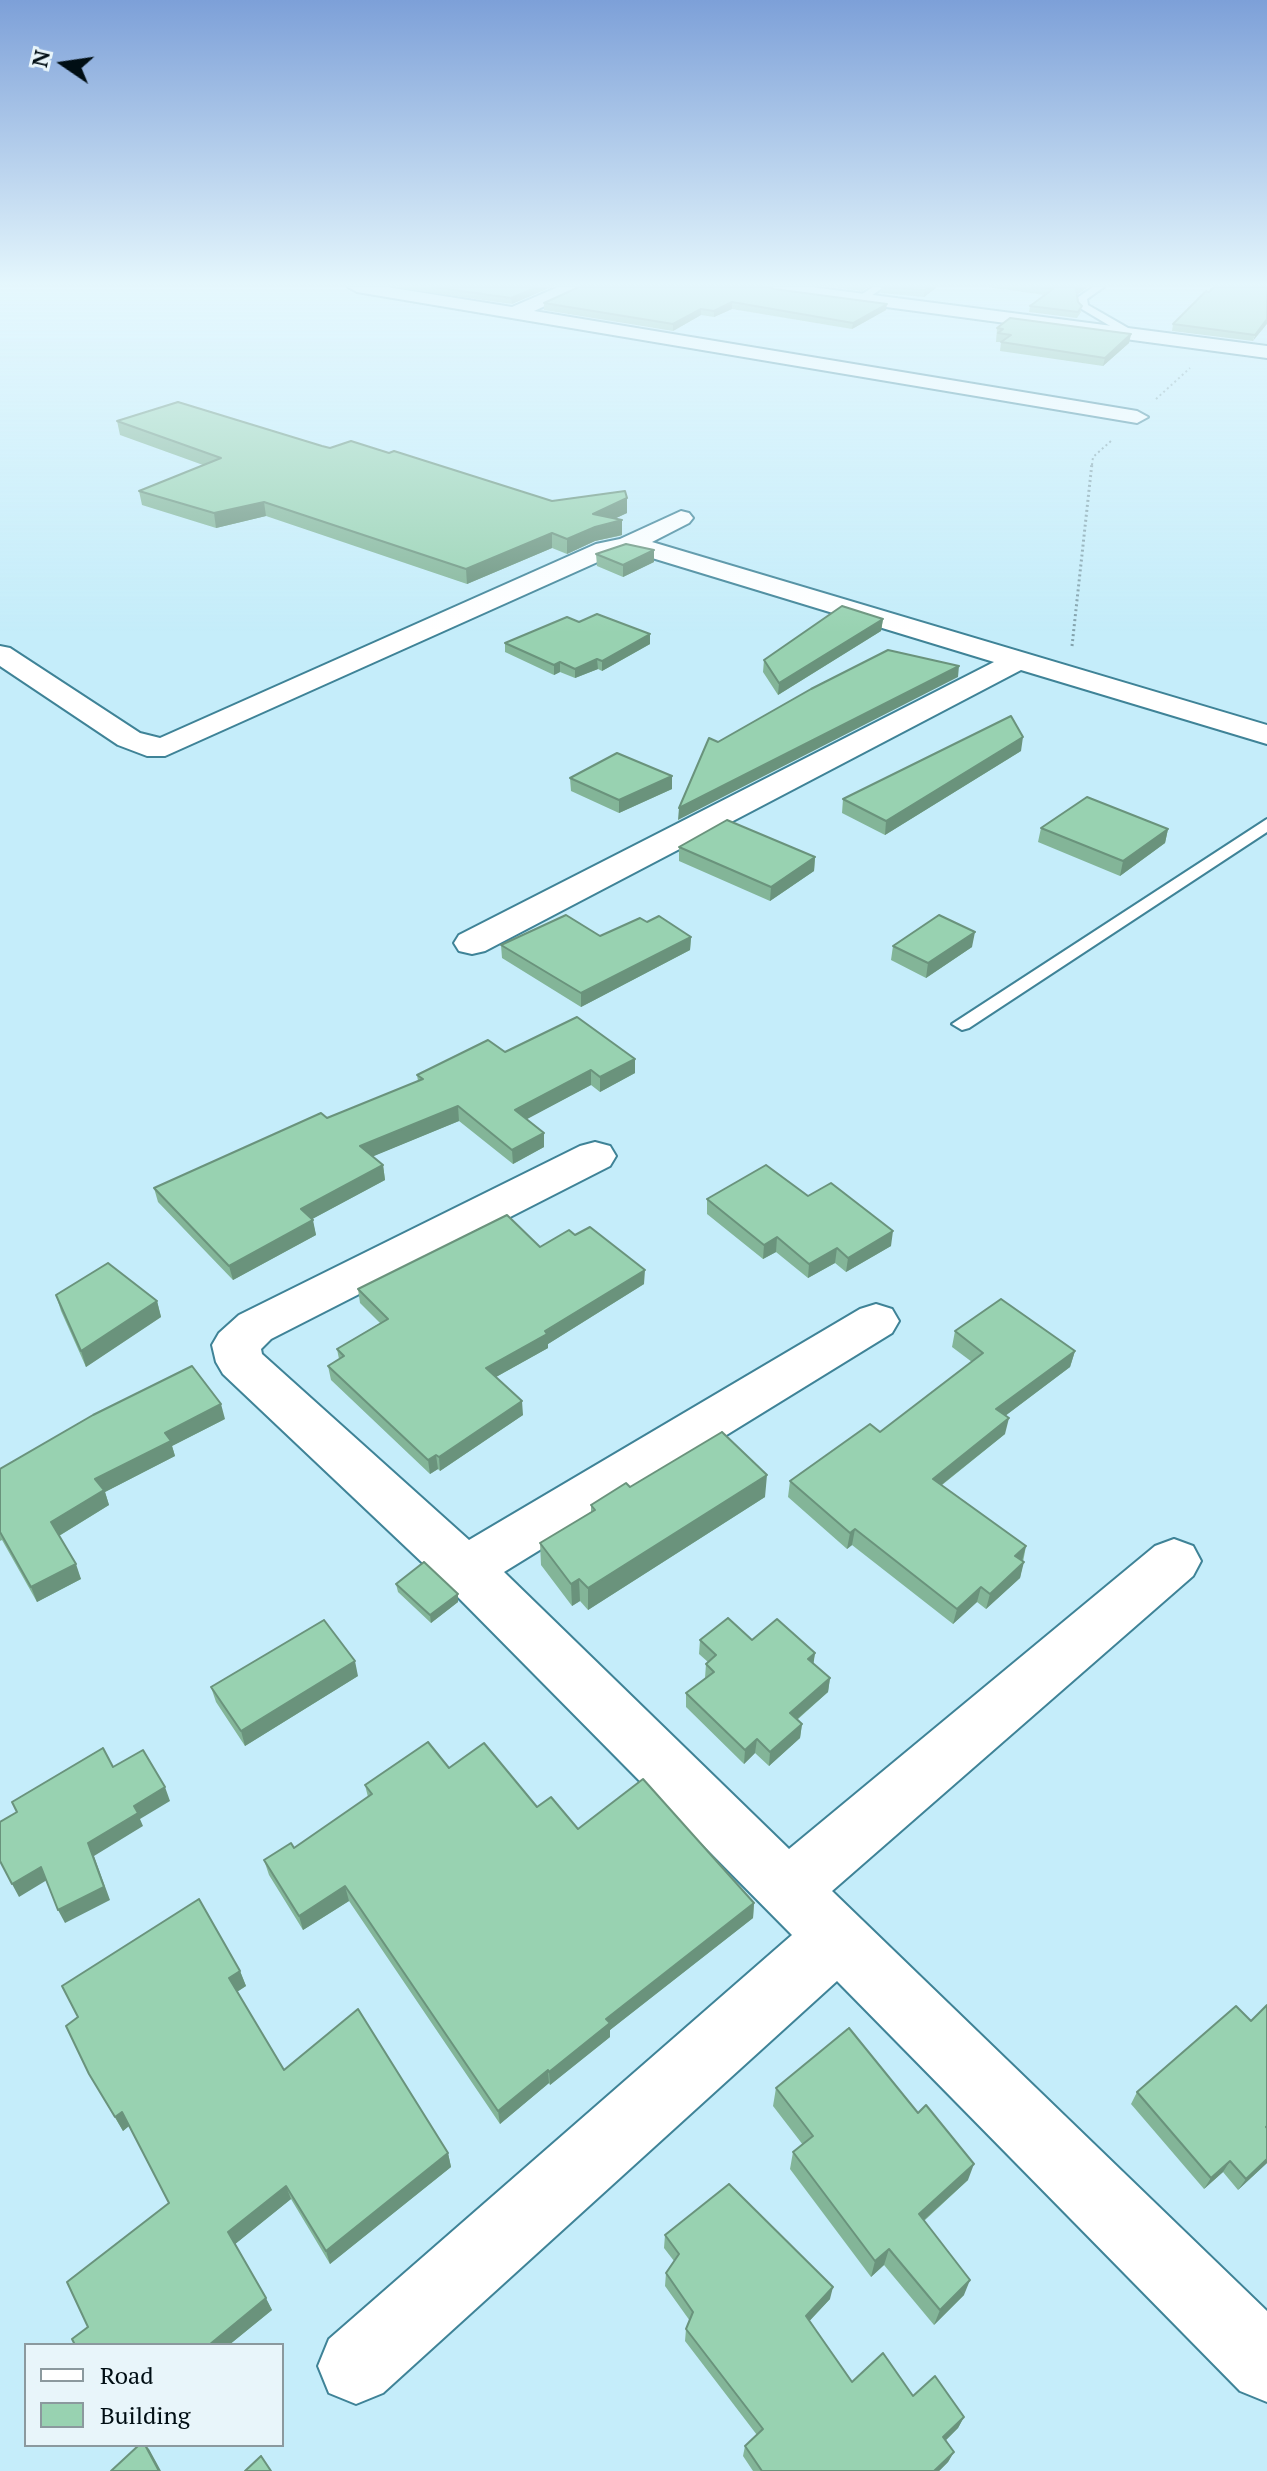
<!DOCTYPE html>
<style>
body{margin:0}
#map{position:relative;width:1267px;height:2471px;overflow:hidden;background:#c5edfa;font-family:"PT Serif",serif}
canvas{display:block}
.legend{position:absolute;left:24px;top:2343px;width:260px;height:104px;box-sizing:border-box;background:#e8f5fa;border:2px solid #8b999e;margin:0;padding:10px 14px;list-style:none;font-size:24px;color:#000e14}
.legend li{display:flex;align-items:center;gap:16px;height:40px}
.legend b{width:40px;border:2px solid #8b999e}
.north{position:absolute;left:24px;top:24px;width:80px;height:80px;-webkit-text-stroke:6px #e8f5fa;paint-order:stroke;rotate:283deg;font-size:22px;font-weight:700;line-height:32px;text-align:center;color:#000e14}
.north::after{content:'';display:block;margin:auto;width:28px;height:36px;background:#000e14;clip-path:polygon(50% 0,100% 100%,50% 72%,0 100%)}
</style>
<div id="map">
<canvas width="1267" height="2471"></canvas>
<ul class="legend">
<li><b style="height:10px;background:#fff"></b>Road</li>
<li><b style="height:22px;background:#98d2b1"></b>Building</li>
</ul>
<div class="north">N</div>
</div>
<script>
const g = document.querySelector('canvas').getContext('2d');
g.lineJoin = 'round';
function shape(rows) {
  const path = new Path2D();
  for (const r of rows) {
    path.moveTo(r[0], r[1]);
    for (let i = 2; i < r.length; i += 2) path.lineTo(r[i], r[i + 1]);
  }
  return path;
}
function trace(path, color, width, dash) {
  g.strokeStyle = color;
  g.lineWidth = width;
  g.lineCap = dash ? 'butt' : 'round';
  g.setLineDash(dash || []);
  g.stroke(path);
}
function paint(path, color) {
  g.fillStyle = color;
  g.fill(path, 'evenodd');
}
const pathFar1 = shape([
 [1156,399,1190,368],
 [1092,465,1093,457,1111,441]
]);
const path = shape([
 [1072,646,1092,463]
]);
const service = shape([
 [873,287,884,287,865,300,859,300,859,296,873,287],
 [1093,287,1104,287,1087,299,1088,305,1135,332,1135,336,1127,336,1080,308,1077,298,1093,287],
 [1267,819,1267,832,969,1028,962,1030,952,1024,1267,819]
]);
const minor = shape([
 [348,287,387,287,512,307,558,287,580,287,578,291,534,311,1137,411,1148,417,1137,423,357,292,348,287],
 [765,287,811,287,1267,346,1267,358,774,292,765,287],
 [681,511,689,513,693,518,689,523,652,542,1267,725,1267,744,1021,670,485,951,472,954,459,951,454,943,459,935,994,662,639,554,626,553,611,556,165,756,147,756,118,745,0,666,0,646,10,648,140,733,160,738,596,544,620,539,681,511],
 [595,1142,610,1146,616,1156,610,1166,271,1339,261,1349,262,1354,469,1540,860,1309,876,1304,892,1309,899,1321,892,1333,504,1572,789,1849,1155,1546,1174,1539,1193,1546,1201,1561,1193,1576,832,1891,1267,2311,1267,2402,1240,2391,837,1981,383,2393,356,2404,329,2393,318,2366,329,2339,792,1935,446,1585,223,1374,216,1362,212,1345,219,1333,239,1315,580,1146,595,1142]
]);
const wall = shape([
 [390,287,551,287,512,304],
 [832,287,868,287,862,291],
 [881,287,937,287,924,297,881,293],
 [987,287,1088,287,1077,294,1081,312,1077,318,1029,312,1030,306,1045,295],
 [1267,287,1253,341,1172,331,1173,324,1209,292],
 [774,289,886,310,852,329,732,309,714,317,701,315,673,331,544,310,544,303],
 [997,328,1131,334,1129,343,1103,366,1000,351,1001,342,996,342],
 [117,421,330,448,389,453,552,501,627,498,627,513,614,519,622,535,619,536,595,541,567,554,552,548,467,584,266,516,216,528,142,505,139,491,203,465,120,435],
 [596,554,654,562,623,577,597,566],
 [883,619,881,631,778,695,763,672,764,660],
 [579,622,650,644,602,671,598,669,575,678,560,672,554,675,505,652,505,643],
 [1021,751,885,835,842,813,843,799],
 [570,778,672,789,619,813,571,791],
 [1041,828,1168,829,1165,843,1120,876,1038,842],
 [679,847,815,857,814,871,770,901,679,861],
 [647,922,691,937,690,950,581,1007,502,958,501,945,600,936],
 [893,946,972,947,926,978,891,960],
 [505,1052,635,1073,600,1092,591,1085,526,1119,544,1147,513,1164,459,1121,373,1156,383,1165,385,1180,312,1219,316,1235,233,1280,158,1202,154,1188,418,1081,417,1075],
 [808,1196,891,1246,846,1272,835,1263,808,1278,776,1252,763,1259,707,1214,707,1199],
 [540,1247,644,1284,548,1344,548,1348,496,1377,523,1415,440,1471,438,1469,430,1474,331,1380,328,1366,339,1359,337,1349,380,1323,360,1303,358,1289],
 [56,1295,157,1301,161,1317,86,1367,61,1311],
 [955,1331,1075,1351,1070,1367,1005,1416,1005,1434,942,1485,1026,1546,1020,1578,986,1609,977,1602,953,1624,852,1545,847,1549,788,1497,790,1481,880,1432,972,1362,952,1347],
 [225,1419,172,1446,175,1456,105,1492,109,1505,59,1536,81,1579,37,1602,2,1540,0,1541,0,1469],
 [630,1487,765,1497,588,1610,580,1601,572,1606,541,1565,540,1543,591,1512,591,1505],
 [396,1584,458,1602,431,1623,398,1592],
 [700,1640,752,1640,815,1653,813,1663,830,1678,828,1692,797,1720,802,1724,800,1738,769,1766,755,1753,744,1764,686,1707,686,1693,705,1678,706,1664,708,1662,699,1654],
 [358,1676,245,1746,216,1702,211,1687],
 [449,1768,537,1807,578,1829,754,1903,753,1918,610,2030,610,2037,550,2085,549,2083,500,2124,349,1901,303,1930,269,1875,264,1860,294,1848,368,1797,365,1785],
 [240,1971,246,1986,237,1992,284,2070,448,2153,451,2167,330,2264,291,2199,235,2244,272,2310,229,2345,75,2345,169,2203,129,2126,123,2131,89,2074],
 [776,2088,968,2180,924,2221,964,2295,934,2325,884,2265,871,2277,790,2169,793,2152,803,2145,773,2106],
 [1137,2092,1267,2163,1238,2190,1223,2172,1204,2189,1131,2104],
 [665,2235,830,2299,809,2321,852,2382,913,2396,964,2417,958,2428,946,2440,954,2452,948,2462,939,2471,753,2471,743,2456,745,2446,757,2435,685,2341,686,2329,690,2321,665,2286,666,2273,674,2261,664,2248]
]);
const shadedWall = shape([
 [537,287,551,287,512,304,511,298],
 [930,287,937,287,924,297,925,290],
 [1080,287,1088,287,1075,296,1076,289],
 [732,302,732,309,714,317,714,311],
 [887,304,886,310,852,329,853,323],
 [701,309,701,315,673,331,673,324],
 [1267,319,1267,324,1253,341,1255,335],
 [1131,334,1129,343,1103,366,1105,358],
 [627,498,627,513,599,526,622,520,622,535,595,541,567,554,567,539,593,514],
 [264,502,266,516,216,528,214,513],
 [552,533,552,548,467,584,466,569],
 [654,550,654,562,623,577,623,565],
 [883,619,881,631,778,695,779,683],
 [650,634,650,644,602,671,602,661],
 [597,659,598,669,575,678,575,669],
 [560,662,560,672,554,675,554,665],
 [959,666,958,677,678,820,679,808],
 [1023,737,1021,751,885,835,886,821],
 [672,776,672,789,619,813,619,800],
 [1168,829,1165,843,1120,876,1123,861],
 [815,857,814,871,770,901,771,887],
 [975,932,972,947,926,978,928,963],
 [691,937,690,950,581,1007,581,993],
 [635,1059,635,1073,600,1092,600,1077],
 [591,1070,591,1085,516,1125,515,1110],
 [458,1106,459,1121,362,1161,360,1146],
 [544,1133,544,1147,513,1164,512,1150],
 [383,1165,385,1180,303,1224,301,1209],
 [313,1220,316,1235,233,1280,229,1266],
 [893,1231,891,1246,846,1272,848,1258],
 [777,1237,776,1252,763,1259,764,1245],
 [837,1248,835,1263,808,1278,809,1264],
 [645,1270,644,1284,548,1344,548,1348,487,1382,486,1368],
 [157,1301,161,1317,86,1367,81,1351],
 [1075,1351,1070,1367,993,1425,996,1409],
 [522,1401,523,1415,440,1471,439,1457],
 [221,1404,225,1419,172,1446,175,1456,105,1492,109,1505,57,1537,51,1522,95,1479,165,1433],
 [1009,1418,1005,1434,930,1494,933,1479],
 [436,1455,438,1469,430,1474,428,1460],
 [767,1475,765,1497,588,1610,588,1588],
 [855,1529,852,1545,847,1549,850,1533],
 [1026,1546,1022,1561,1015,1556],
 [1024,1562,1020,1578,986,1609,990,1594],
 [76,1564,81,1579,37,1602,31,1587],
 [579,1579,580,1601,572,1606,571,1584],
 [981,1587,977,1602,953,1624,957,1609],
 [458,1594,458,1602,431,1623,430,1615],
 [815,1653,813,1667,808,1659],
 [355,1661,358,1676,245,1746,241,1731],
 [830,1678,828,1692,788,1727,790,1713],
 [802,1724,800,1738,769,1766,770,1752],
 [757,1739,755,1753,744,1764,745,1750],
 [165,1787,170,1801,140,1819,143,1826,94,1856,110,1900,65,1923,58,1910,88,1843,134,1806],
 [41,1867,47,1880,19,1897,12,1884],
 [345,1886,349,1901,303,1930,299,1916],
 [754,1903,753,1918,610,2030,610,2037,550,2085,549,2072,606,2019],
 [240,1971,246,1986,235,1993,229,1978],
 [548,2070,549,2083,500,2124,498,2111],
 [122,2112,129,2126,123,2131,115,2117],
 [448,2153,451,2167,330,2264,326,2251],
 [1267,2159,1267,2163,1238,2190,1246,2179],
 [1230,2161,1223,2172,1204,2189,1211,2178],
 [974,2164,968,2180,913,2230,919,2214],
 [286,2186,291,2199,234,2245,228,2232],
 [889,2249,884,2265,871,2277,875,2261],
 [970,2280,964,2295,934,2325,940,2310],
 [833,2287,830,2299,803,2328,806,2316],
 [266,2298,272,2310,229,2345,209,2345],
 [964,2417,958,2428,938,2448,943,2437],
 [145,2445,149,2449,161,2471,159,2471],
 [954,2452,948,2462,939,2471,934,2471]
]);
const building = shape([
 [433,287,537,287,511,298,433,287],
 [579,287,770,287,774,289,887,304,853,323,732,302,714,311,701,309,673,324,544,303,579,287],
 [881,287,930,287,925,290,881,287],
 [1033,287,1080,287,1076,289,1078,302,1082,306,1078,312,1030,306,1053,289,1033,287],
 [1214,287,1267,287,1267,319,1255,335,1173,324,1206,291,1209,292,1214,287],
 [1010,318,1131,334,1105,358,1001,342,1011,335,998,333,1003,329,997,328,1010,318],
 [178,402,322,446,330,448,351,441,389,453,394,451,552,501,625,491,627,498,593,514,622,520,595,527,567,539,552,533,466,569,264,502,214,513,139,491,221,458,117,421,178,402],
 [626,544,654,550,623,565,596,554,626,544],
 [842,606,883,619,779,683,764,660,842,606],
 [597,614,650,634,602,661,597,659,575,669,560,662,554,665,505,643,567,617,579,622,597,614],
 [888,650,959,666,679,808,709,738,718,742,811,689,888,650],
 [1011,716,1023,737,886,821,843,799,1011,716],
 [617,753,672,776,619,800,570,778,617,753],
 [1087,797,1168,829,1123,861,1041,828,1087,797],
 [727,820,815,857,771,887,679,847,727,820],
 [566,915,600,936,640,918,647,922,659,916,691,937,581,993,501,945,566,915],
 [939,915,975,932,928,963,893,946,939,915],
 [577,1017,635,1059,600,1077,591,1070,515,1110,544,1133,512,1150,458,1106,360,1146,383,1165,301,1209,313,1220,229,1266,154,1188,321,1113,327,1118,423,1079,417,1075,488,1040,505,1052,577,1017],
 [766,1165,808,1196,831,1183,893,1231,848,1258,837,1248,809,1264,777,1237,764,1245,707,1199,766,1165],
 [507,1215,540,1247,569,1230,575,1235,590,1227,645,1270,545,1331,547,1334,486,1368,522,1401,439,1457,436,1455,428,1460,328,1366,344,1356,337,1349,388,1319,358,1289,507,1215],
 [108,1263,157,1301,81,1351,56,1295,108,1263],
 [1001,1299,1075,1351,996,1409,1009,1418,933,1479,1026,1546,1015,1556,1024,1562,990,1594,981,1587,957,1609,855,1529,850,1533,790,1481,870,1424,880,1432,983,1353,955,1331,1001,1299],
 [192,1366,221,1404,165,1433,171,1441,95,1479,104,1490,51,1522,76,1564,31,1587,0,1532,0,1469,93,1415,192,1366],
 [722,1432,767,1475,588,1588,579,1579,571,1584,540,1543,595,1510,591,1505,626,1483,630,1487,722,1432],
 [424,1562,458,1594,430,1615,396,1584,424,1562],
 [728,1618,752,1640,777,1619,815,1653,808,1659,830,1678,790,1713,802,1724,770,1752,757,1739,745,1750,686,1693,714,1672,706,1664,716,1655,700,1640,728,1618],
 [324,1620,355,1661,241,1731,211,1687,324,1620],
 [428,1742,449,1768,484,1743,537,1807,551,1797,578,1829,643,1779,754,1903,606,2019,610,2023,549,2072,548,2070,498,2111,345,1886,299,1916,264,1860,291,1843,294,1848,372,1794,365,1785,428,1742],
 [103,1748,113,1767,143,1750,165,1787,134,1806,138,1813,88,1843,104,1887,58,1910,41,1867,12,1884,0,1861,0,1822,17,1812,12,1802,103,1748],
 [199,1899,240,1971,229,1978,284,2070,358,2009,448,2153,326,2251,286,2186,228,2232,266,2298,209,2345,75,2345,72,2339,88,2327,67,2282,169,2203,122,2112,115,2117,89,2074,66,2026,78,2017,62,1986,199,1899],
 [1267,2005,1267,2126,1266,2127,1267,2128,1267,2159,1246,2179,1230,2161,1211,2178,1137,2092,1236,2006,1251,2021,1267,2005],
 [849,2028,918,2113,926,2105,974,2164,919,2214,970,2280,940,2310,889,2249,875,2261,793,2152,813,2136,776,2088,849,2028],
 [729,2184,833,2287,806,2316,852,2382,883,2353,913,2396,935,2376,964,2417,943,2437,954,2452,934,2471,762,2471,745,2446,763,2429,686,2329,693,2312,666,2273,679,2254,665,2235,729,2184],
 [139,2445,145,2445,159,2471,111,2471,139,2445],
 [261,2456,271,2471,245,2471,261,2456]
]);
trace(service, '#3f8397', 4);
trace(minor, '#3f8397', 4);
trace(pathFar1, '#82a1ab', 2, [2, 3]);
trace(path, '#82a1ab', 3, [2, 3]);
paint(service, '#fff');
paint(minor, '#fff');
paint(wall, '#83b598');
paint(shadedWall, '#6a937c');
paint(building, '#98d2b1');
trace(building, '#6a937c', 2);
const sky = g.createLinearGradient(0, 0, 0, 633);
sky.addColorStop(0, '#7da0d8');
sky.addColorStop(0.45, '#e5f7fd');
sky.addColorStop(1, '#e5f7fd00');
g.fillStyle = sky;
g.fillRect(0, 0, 1267, 633);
</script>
